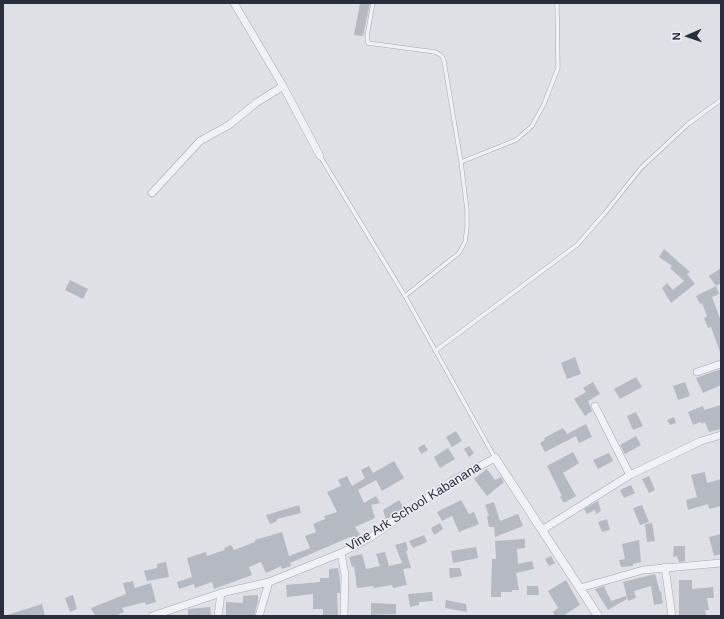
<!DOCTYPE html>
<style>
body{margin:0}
#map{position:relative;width:724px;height:619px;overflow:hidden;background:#dee0e6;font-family:Arial,sans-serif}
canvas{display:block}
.frame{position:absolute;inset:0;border:4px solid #282e3c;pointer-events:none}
.north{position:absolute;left:668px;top:16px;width:40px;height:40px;-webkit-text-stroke:3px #edeff4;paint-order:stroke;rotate:268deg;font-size:11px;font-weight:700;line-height:16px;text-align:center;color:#282e3c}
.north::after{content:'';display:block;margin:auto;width:14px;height:18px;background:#282e3c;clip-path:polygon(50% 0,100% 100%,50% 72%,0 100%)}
</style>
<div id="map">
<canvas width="724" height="619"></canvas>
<div class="frame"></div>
<div class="north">N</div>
</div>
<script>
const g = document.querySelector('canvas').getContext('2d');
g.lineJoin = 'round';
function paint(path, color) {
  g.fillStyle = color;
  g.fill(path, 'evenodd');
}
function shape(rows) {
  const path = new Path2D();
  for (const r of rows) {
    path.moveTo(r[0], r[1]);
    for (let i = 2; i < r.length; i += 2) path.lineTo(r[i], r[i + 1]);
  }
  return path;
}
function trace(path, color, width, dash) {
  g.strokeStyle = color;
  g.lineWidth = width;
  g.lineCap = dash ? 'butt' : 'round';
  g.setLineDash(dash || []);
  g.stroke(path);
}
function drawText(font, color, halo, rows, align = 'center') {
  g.font = font + ' Arial,sans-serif';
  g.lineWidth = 3;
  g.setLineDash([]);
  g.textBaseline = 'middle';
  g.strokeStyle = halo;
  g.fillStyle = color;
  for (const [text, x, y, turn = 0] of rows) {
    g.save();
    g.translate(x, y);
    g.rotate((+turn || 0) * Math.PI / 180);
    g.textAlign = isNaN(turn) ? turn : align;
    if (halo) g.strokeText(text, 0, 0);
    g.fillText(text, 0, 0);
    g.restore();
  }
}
const building = shape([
 [360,3,370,3,363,36,354,35],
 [664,249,690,272,687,274,695,284,671,303,662,288,667,283,673,290,684,281,670,268,672,266,659,257],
 [721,268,721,283,716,286,719,294,712,297,721,321,720,352,711,327,708,328,704,318,707,316,702,303,700,304,696,296,716,286,709,276],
 [70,280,88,289,83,299,65,290],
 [575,357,581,374,567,379,561,363],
 [721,369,721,385,703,393,696,378],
 [636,377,642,387,620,399,614,389],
 [593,382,600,394,588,401,592,411,585,416,574,399,586,392,583,388],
 [685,382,690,396,678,400,673,386],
 [721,405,721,429,709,432,705,422,702,424,701,422,693,425,688,412,703,406,704,410],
 [636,412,643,426,633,430,627,416],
 [674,417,676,423,670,425,667,420],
 [586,424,592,437,579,443,576,436,545,452,540,443,545,440,544,438,563,428,567,434],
 [456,431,462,441,452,447,446,437],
 [636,436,641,445,625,454,620,445],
 [424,444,428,450,421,454,418,448],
 [469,446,474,453,469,457,464,449],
 [448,448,455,459,440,468,434,457],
 [573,452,579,463,563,473,576,496,564,503,560,497,562,496,547,466],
 [609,453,613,461,598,469,593,460],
 [394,461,404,478,382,491,376,480,358,490,364,503,376,496,380,503,371,505,375,518,355,527,360,535,352,539,350,537,290,563,291,566,282,569,281,566,266,573,261,562,249,567,252,575,214,589,212,582,195,588,194,584,179,589,177,582,192,577,187,558,206,552,207,556,225,550,224,548,231,545,234,550,255,542,255,540,282,532,289,556,310,548,305,536,316,532,313,524,325,519,324,516,337,512,327,492,341,486,338,480,347,476,352,486,365,478,361,470,369,466,373,473],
 [487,469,495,480,501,477,504,482,487,496,474,479],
 [705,472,707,483,721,479,721,506,709,509,708,504,688,510,686,500,697,497,691,475],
 [649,476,655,490,649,493,642,479],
 [631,485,635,493,624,498,620,490],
 [399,500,404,508,386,520,383,510],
 [461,500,469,514,474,512,479,524,459,532,452,516,442,521,437,512],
 [598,501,601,511,596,514,595,510,587,514,584,509],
 [494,502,500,521,518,514,523,526,495,537,494,527,489,527,487,516,489,516,485,505],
 [299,505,301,513,277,519,277,521,270,524,266,515],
 [642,505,649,522,640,525,633,508],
 [607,519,610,530,602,532,598,522],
 [440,523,443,529,434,535,431,528],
 [652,523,655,541,647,542,645,524],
 [721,534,721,554,714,556,709,537],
 [424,535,427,542,413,548,409,541],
 [525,539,525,548,517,549,518,564,532,561,534,569,516,573,519,590,512,590,512,592,501,592,501,597,491,597,492,559,496,559,495,541],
 [639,540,641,562,633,564,633,566,621,567,619,560,625,559,622,544],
 [406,542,408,550,406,551,411,568,403,569,407,585,393,588,392,585,374,588,373,586,357,588,354,566,352,567,349,557,362,554,366,569,380,566,376,554,385,552,389,566,402,563,395,545],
 [674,546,685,546,685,561,679,562,677,556,673,557],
 [476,547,478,558,453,563,451,551],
 [551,556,555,563,549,566,545,559],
 [166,562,169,577,147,581,144,571,157,568,157,564],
 [338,568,340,581,340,593,337,593,338,616,323,616,323,609,313,609,313,594,287,597,286,585,320,582,320,578,329,578,329,569],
 [449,568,460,568,462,576,450,578],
 [655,574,660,592,661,591,663,603,654,605,651,586,634,591,636,598,628,601,623,582],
 [566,580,580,605,563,616,555,616,553,612,558,608,548,591],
 [679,580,692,580,692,589,713,587,714,598,707,598,709,610,705,610,706,616,679,616],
 [133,581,135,588,151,583,156,602,146,605,145,602,122,608,124,612,115,616,95,616,91,608,126,594,123,583],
 [527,586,538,586,539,595,527,595],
 [604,586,611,601,626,596,627,599,608,610,595,589],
 [432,592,433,601,419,602,419,605,410,607,408,594],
 [73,595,77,609,70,612,65,598],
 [258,595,258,601,254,616,226,616,226,602,243,603,243,596],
 [446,600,466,604,467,612,445,608],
 [371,603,396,604,396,614,371,615],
 [42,604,45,616,7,616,7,615],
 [210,607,211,616,188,616,188,609]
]);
const service = shape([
 [373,3,367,36,368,43,435,52,442,56,444,61,461,162,467,210,467,227,465,242,459,253,405,296,495,458],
 [320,156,405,296],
 [461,162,516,140,532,126,544,104,558,68,557,3],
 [435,351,577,245,605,213,641,168,688,124,721,100]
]);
const minor = shape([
 [234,3,283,86,320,156],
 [152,193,200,141,229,125,256,103,283,86],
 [697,372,721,364],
 [595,406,630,475],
 [542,530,630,475,701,441,721,435],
 [341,553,345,575,344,616],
 [665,567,672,616],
 [580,588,643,570,721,563],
 [152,616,221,593,269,582,341,553,371,537,452,481,495,458],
 [218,616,221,593],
 [259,616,269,582]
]);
const tertiary = shape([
 [495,458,598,616]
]);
const streetNames = [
 ["Vine Ark School Kabanana",414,507,-32]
];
paint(building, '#b5b9c2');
trace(service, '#a4a7b0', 4.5);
trace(minor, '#a4a7b0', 8);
trace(tertiary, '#a4a7b0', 9);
trace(service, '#f0f1f5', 3.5);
trace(minor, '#f0f1f5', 7);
trace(tertiary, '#f0f1f5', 8);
drawText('13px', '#282e3c', '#edeff4', streetNames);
</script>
